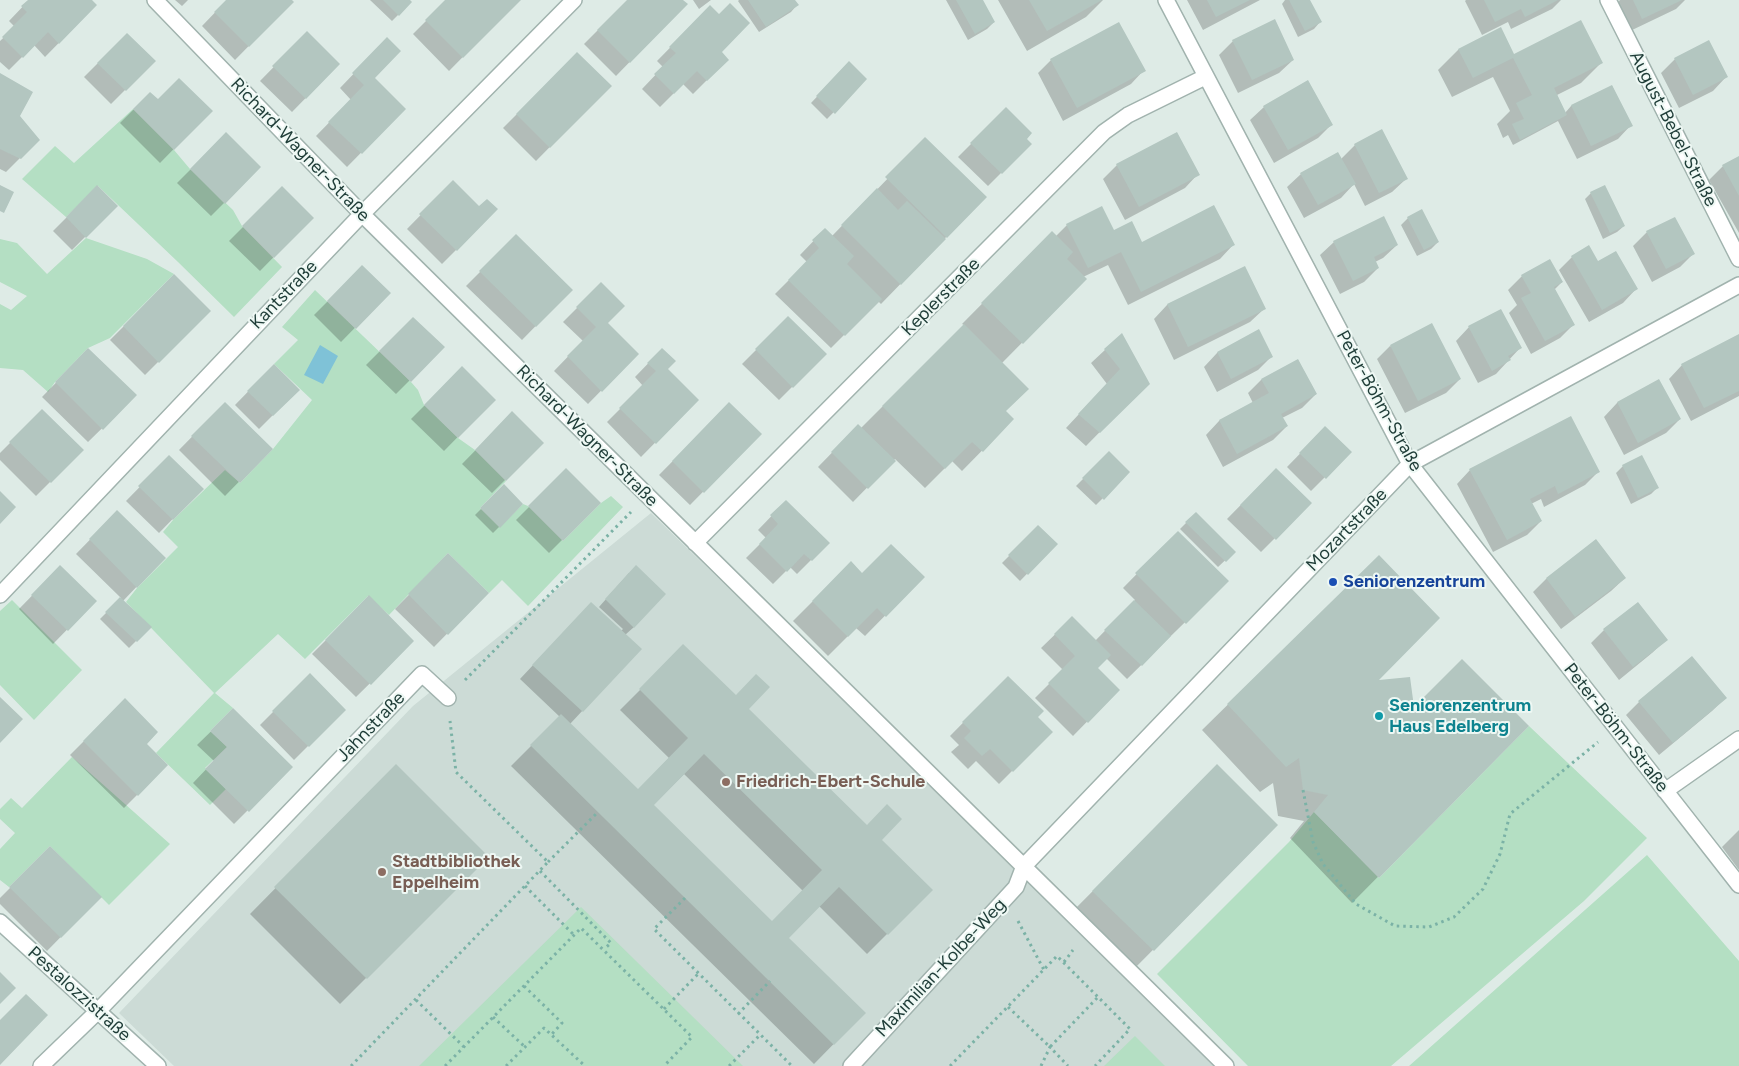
<!DOCTYPE html>
<meta charset="utf-8">
<style>
body{margin:0}
canvas{display:block;background:#deebe6}
</style>
<canvas width="1739" height="1066"></canvas>
<script>
const g = document.querySelector('canvas').getContext('2d');
g.lineJoin = 'round';
function paint(path, color) {
  g.fillStyle = color;
  g.fill(path, 'evenodd');
}
function shape(rows) {
  const path = new Path2D();
  for (const r of rows) {
    path.moveTo(r[0], r[1]);
    for (let i = 2; i < r.length; i += 2) path.lineTo(r[i], r[i + 1]);
  }
  return path;
}
function trace(path, color, width, dash) {
  g.strokeStyle = color;
  g.lineWidth = width;
  g.lineCap = dash ? 'butt' : 'round';
  g.setLineDash(dash || []);
  g.stroke(path);
}
function drawText(font, color, halo, rows, align = 'center') {
  g.font = font + ' Figtree,sans-serif';
  g.lineWidth = 4;
  g.setLineDash([]);
  g.textBaseline = 'middle';
  g.strokeStyle = halo;
  g.fillStyle = color;
  for (const [text, x, y, turn = 0] of rows) {
    g.save();
    g.translate(x, y);
    g.rotate((+turn || 0) * Math.PI / 180);
    g.textAlign = isNaN(turn) ? turn : align;
    if (halo) g.strokeText(text, 0, 0);
    g.fillText(text, 0, 0);
    g.restore();
  }
}
const built = shape([
 [651,513,999,851,1214,1066,174,1066,119,1013,413,706]
]);
const green = shape([
 [133,109,174,150,190,169,233,210,242,226,282,267,234,317,178,262,98,186,66,217,22,179,55,146,74,163],
 [86,238,147,259,174,274,110,338,88,348,55,382,48,392,23,370,0,368,0,304,11,310,27,296,0,282,0,239,17,243,47,274],
 [315,290,411,382,418,390,424,405,458,438,475,450,506,481,480,508,500,527,523,504,528,506,563,541,601,503,611,496,623,507,528,606,502,580,489,593,448,553,389,615,368,596,305,659,278,634,215,693,233,708,210,731,227,747,205,768,226,789,210,805,156,753,214,693,126,602,137,588,178,547,163,532,173,520,225,470,240,483,273,449,312,400,274,364,298,340,282,327],
 [12,600,82,670,34,720,0,685,0,611],
 [1529,726,1647,838,1584,901,1391,1066,1248,1066,1157,974,1289,842,1314,812,1379,878],
 [72,757,170,844,109,905,50,846,9,887,0,880,0,849,15,833,0,819,0,809,11,798,22,808],
 [1647,855,1739,961,1739,1066,1409,1066],
 [581,907,743,1066,419,1066],
 [1135,1036,1165,1066,1104,1066]
]);
const water = shape([
 [320,345,338,356,323,384,304,375]
]);
const shadow = shape([
 [29,0,90,0,96,5,45,57,34,45,9,70,0,62,0,41,15,27,9,21],
 [175,0,188,0,182,6],
 [227,0,291,0,292,2,235,60,202,26],
 [370,0,408,0,411,2,392,21],
 [447,0,519,0,449,71,413,34],
 [628,0,682,0,686,4,616,76,584,44],
 [693,0,711,0,699,9],
 [739,0,794,0,797,5,791,12,759,32,738,1],
 [946,0,982,0,994,22,987,29,968,40],
 [998,0,1103,0,1086,17,1027,51],
 [1187,0,1260,0,1203,30],
 [1285,0,1309,0,1320,22,1314,29,1298,37,1282,4],
 [1466,0,1561,0,1552,9,1511,29,1508,22,1482,35,1465,1],
 [1620,0,1685,0,1676,9,1628,32,1615,5],
 [710,7,720,52,727,60,693,94,683,84,660,107,642,89,663,67,657,61],
 [1500,29,1514,56,1601,63,1581,83,1557,95,1565,113,1571,106,1612,86,1631,125,1618,139,1577,159,1558,121,1513,145,1508,135,1503,138,1497,124,1510,111,1493,77,1452,97,1438,70,1458,50],
 [307,33,339,64,292,112,260,81],
 [127,34,154,61,111,104,84,77],
 [387,39,374,78,404,109,347,167,316,136,351,100,340,88],
 [1233,41,1293,60,1279,73,1238,93,1219,55],
 [577,54,610,86,536,161,503,128],
 [1675,59,1726,77,1713,91,1679,108,1661,73],
 [1051,60,1144,70,1131,84,1063,121,1038,73],
 [849,63,866,79,827,119,811,103],
 [0,74,18,116,38,140,6,172,0,169],
 [150,93,158,101,211,111,160,163,120,123],
 [1264,107,1331,125,1318,138,1274,163,1250,120],
 [1006,109,1025,139,1030,144,988,186,958,157],
 [226,134,260,167,211,216,177,183],
 [926,139,985,197,881,304,878,301,831,348,775,294,807,262,800,255,825,229,832,236],
 [1355,145,1406,179,1392,192,1365,206,1354,184,1341,198,1304,218,1287,187,1301,174,1341,159],
 [1739,157,1739,233,1709,180,1723,166],
 [1117,165,1198,174,1185,188,1125,220,1103,179],
 [453,182,479,208,496,210,442,264,407,229],
 [97,187,116,206,72,250,53,231],
 [282,188,312,218,260,271,229,241],
 [1591,193,1624,226,1617,232,1603,239,1585,199],
 [1422,211,1438,242,1431,249,1417,256,1401,225,1408,218],
 [1067,225,1113,232,1142,243,1233,245,1220,259,1128,305,1108,265,1083,277,1085,279,1002,363,1005,411,1013,419,962,471,952,461,925,488,895,459,853,502,818,467,858,426,861,428,964,325,962,324,1052,233,1056,236],
 [1647,232,1693,254,1680,267,1652,282,1633,246],
 [516,236,571,290,522,340,466,286],
 [1334,242,1397,245,1383,258,1375,262,1378,268,1364,282,1340,294,1320,255],
 [1572,257,1598,263,1636,289,1623,303,1589,322,1559,270],
 [362,267,389,293,341,342,314,315],
 [1244,268,1264,309,1250,322,1174,360,1154,319,1167,305],
 [174,276,209,311,145,375,110,340],
 [1522,276,1562,282,1554,290,1573,325,1560,338,1531,354,1509,313,1517,305,1508,290],
 [601,284,607,323,637,354,588,404,554,371,583,341,563,322],
 [413,318,443,347,396,394,366,365],
 [788,318,825,354,779,400,742,364],
 [1469,327,1520,348,1496,374,1478,383,1456,341],
 [1259,331,1272,356,1258,370,1217,392,1204,367,1217,353],
 [1121,335,1148,383,1086,446,1066,428,1107,384,1091,363],
 [1739,336,1739,396,1691,421,1669,379,1682,365],
 [1390,346,1460,379,1446,393,1405,413,1377,359],
 [662,349,666,370,697,400,641,457,607,422,643,386,635,377],
 [88,350,135,396,88,442,42,397],
 [1298,360,1316,394,1302,408,1282,418,1287,426,1273,440,1223,467,1206,435,1219,421,1253,403,1248,393,1261,380],
 [274,365,298,390,259,429,235,405],
 [462,368,494,400,444,451,411,419],
 [1658,381,1680,419,1666,433,1624,455,1604,417,1617,403],
 [225,403,271,449,225,496,179,450],
 [729,404,760,434,690,505,659,475],
 [42,411,82,450,36,496,0,460,0,453],
 [512,413,542,443,492,493,462,464],
 [1325,428,1350,452,1311,491,1287,467],
 [1109,453,1129,472,1096,505,1076,486],
 [169,457,202,489,159,533,126,501],
 [1642,457,1657,488,1651,494,1631,504,1616,473,1623,466],
 [1276,469,1310,503,1261,552,1227,519],
 [566,470,599,503,549,553,516,520],
 [1470,470,1599,471,1585,485,1544,507,1541,499,1531,504,1541,521,1527,535,1493,552,1457,484],
 [504,486,522,504,493,533,475,515],
 [786,501,828,543,797,574,790,567,773,584,746,558,766,538,758,530],
 [117,512,164,558,123,601,150,627,129,648,100,619,121,598,76,554],
 [1196,513,1234,552,1218,567,1180,529],
 [1038,527,1056,544,1020,581,1002,563],
 [1178,532,1227,581,1127,679,1106,658,1096,668,1118,690,1073,736,1035,698,1063,670,1041,648,1072,618,1095,641,1135,600,1123,588],
 [1596,541,1625,578,1611,591,1561,629,1533,592,1546,579],
 [448,555,487,593,434,647,395,609],
 [1379,556,1376,682,1413,710,1527,726,1352,903,1290,838,1304,821,1278,816,1273,783,1260,792,1202,730],
 [851,563,862,574,923,577,865,636,856,628,828,656,793,621],
 [60,567,95,601,53,644,19,609],
 [629,573,634,627,625,635,640,649,570,724,638,791,669,758,620,710,664,666,747,709,931,890,867,954,819,906,787,938,864,1013,814,1064,511,766,560,717,520,679,578,617,621,631,623,629,599,607],
 [684,774,803,891,772,923,653,805],
 [369,597,413,641,356,697,312,654],
 [1604,630,1666,640,1652,653,1619,680,1591,643],
 [310,675,344,710,294,760,260,725],
 [1008,677,1037,717,1051,732,999,784,976,761,968,769,951,752,959,745,950,736],
 [1725,698,1712,711,1659,755,1626,715,1639,702],
 [125,700,145,744,167,765,124,808,70,755],
 [233,710,291,767,234,824,193,783,214,761,197,745],
 [396,766,487,857,340,1004,250,914],
 [1217,766,1277,825,1127,976,1067,917],
 [1739,830,1739,870,1722,847],
 [50,848,100,897,47,951,0,904,0,898]
]);
const building = shape([
 [28,0,92,0,97,5,59,44,48,32,23,58,2,37,27,12,21,6],
 [226,0,292,0,294,2,249,47,214,12],
 [383,0,410,0,412,2,399,16],
 [445,0,521,0,463,58,425,20],
 [627,0,683,0,688,4,630,63,597,30],
 [748,0,795,0,799,5,766,27],
 [956,0,983,0,995,22,975,34],
 [1029,0,1102,0,1047,31],
 [1207,0,1250,0,1216,17],
 [1289,0,1310,0,1322,22,1305,31],
 [1484,0,1558,0,1525,17,1521,9,1495,22],
 [1633,0,1682,0,1642,19],
 [730,3,750,23,722,52,729,60,707,81,697,71,674,94,654,74,676,53,669,47,710,5,719,14],
 [1275,19,1294,60,1252,80,1232,40],
 [1581,20,1603,63,1554,88,1567,115,1520,140,1512,124,1524,119,1516,103,1532,95,1513,58,1473,78,1458,49,1501,27,1514,54],
 [1119,22,1146,71,1077,108,1050,59],
 [307,31,340,64,306,99,272,66],
 [127,33,156,61,126,91,97,63],
 [387,37,401,51,375,78,406,109,362,154,328,122,364,85,352,73],
 [1709,40,1728,77,1693,95,1674,58],
 [577,52,612,86,550,148,516,114],
 [849,61,867,79,835,114,816,96],
 [0,73,33,92,20,116,40,140,21,159,0,149],
 [179,78,213,111,174,150,133,109,150,92,158,99],
 [1308,80,1333,125,1288,150,1263,106],
 [1612,85,1633,126,1591,146,1571,105],
 [1006,107,1032,133,1027,139,1032,144,1002,174,970,143],
 [1382,129,1408,179,1379,193,1354,144],
 [226,132,261,167,225,204,190,169],
 [1177,132,1200,175,1139,207,1116,164],
 [925,137,987,197,947,238,885,177],
 [1338,152,1356,184,1318,205,1300,173],
 [1739,156,1739,196,1722,165],
 [453,180,479,206,487,199,498,209,457,251,419,214],
 [0,185,14,192,4,213,0,211],
 [97,185,118,206,86,238,66,217],
 [1605,185,1625,226,1610,233,1590,192],
 [282,186,314,218,274,258,242,226],
 [877,188,898,210,907,201,946,239,901,285,841,225],
 [1214,205,1235,245,1141,292,1121,252,1088,268,1066,224,1102,206,1114,230,1132,221,1142,242],
 [1422,209,1439,242,1424,250,1407,217],
 [1384,216,1398,245,1374,257,1379,268,1353,281,1333,241],
 [1675,217,1695,254,1666,269,1646,231],
 [825,228,854,256,847,264,882,299,845,336,788,280,819,248,812,240],
 [1052,231,1073,252,1067,259,1087,279,1023,344,981,303],
 [516,234,573,290,536,327,479,271],
 [1589,245,1598,261,1616,251,1638,289,1602,310,1571,256],
 [1550,259,1563,282,1554,287,1575,325,1545,341,1521,298,1531,293,1521,275],
 [362,265,391,293,356,329,327,301],
 [1245,266,1266,309,1188,347,1167,304],
 [174,274,211,311,159,363,123,326],
 [601,282,625,306,608,323,639,354,602,392,567,356,596,327,576,307],
 [1501,309,1522,348,1508,356,1511,360,1492,371,1468,326],
 [788,316,827,354,793,388,755,349],
 [413,317,445,347,411,382,379,351],
 [1432,323,1461,379,1418,401,1390,345],
 [964,324,1029,389,1006,411,1014,419,983,452,972,442,945,469,882,406],
 [1259,329,1273,357,1231,379,1217,352],
 [1122,333,1150,384,1100,433,1078,414,1120,369,1104,349],
 [1739,334,1739,391,1704,408,1681,364],
 [88,348,137,395,103,430,55,382],
 [662,348,676,361,668,369,699,400,656,444,619,408,656,371,647,363],
 [1298,359,1317,394,1281,414,1288,426,1237,454,1219,420,1269,393,1261,379],
 [274,364,300,390,273,416,247,391],
 [462,366,496,400,458,438,424,405],
 [1659,379,1681,419,1638,443,1617,402],
 [225,402,273,449,240,483,191,436],
 [729,402,762,434,704,493,672,461],
 [42,409,84,450,51,483,9,442],
 [512,411,544,443,506,481,475,450],
 [1571,416,1600,472,1558,494,1555,486,1530,499,1542,521,1507,540,1469,469],
 [858,424,896,461,868,489,831,452],
 [1325,426,1352,452,1326,479,1299,453],
 [1109,451,1130,472,1104,500,1082,478],
 [169,455,204,489,173,520,138,486],
 [1642,455,1659,488,1638,498,1622,465],
 [566,468,601,503,563,541,528,506],
 [1276,468,1312,503,1276,540,1240,505],
 [504,484,523,504,500,528,480,508],
 [0,491,16,507,0,524],
 [786,500,830,543,812,561,804,554,787,572,759,544,778,524,770,515],
 [117,510,166,558,137,588,89,539],
 [1196,512,1236,552,1226,562,1185,522],
 [1038,525,1058,544,1028,575,1008,555],
 [1178,531,1229,581,1186,624,1135,573],
 [1596,539,1626,578,1575,617,1546,578],
 [891,544,925,577,886,617,877,608,848,637,812,601,851,561,862,573],
 [448,553,489,593,448,635,408,594],
 [1379,555,1440,618,1379,680,1410,677,1414,707,1462,659,1529,726,1379,878,1314,812,1328,795,1303,790,1299,758,1286,767,1227,704],
 [60,565,97,601,68,631,31,595],
 [636,565,666,594,634,628,605,599],
 [369,595,414,641,371,685,325,640],
 [120,597,152,627,137,642,105,612],
 [1134,600,1171,636,1142,666,1104,630],
 [591,602,642,649,583,712,532,665],
 [1638,602,1668,640,1633,667,1603,629],
 [1072,616,1111,655,1098,668,1120,690,1088,723,1048,683,1075,656,1054,634],
 [683,644,736,695,756,674,770,687,749,709,867,825,887,804,902,819,882,840,933,890,888,935,839,887,789,938,866,1013,834,1045,530,745,561,714,638,789,688,738,639,689],
 [704,754,822,870,772,921,654,805],
 [1692,656,1727,698,1673,743,1638,701],
 [310,673,346,710,309,747,272,711],
 [1008,676,1044,711,1038,717,1053,732,1013,772,990,749,982,756,964,738,971,731,962,722],
 [0,697,23,719,0,743],
 [125,698,158,732,147,744,168,765,138,796,83,741],
 [233,708,293,767,249,812,205,769,227,747,210,731],
 [396,764,489,857,367,979,274,887],
 [1217,764,1278,825,1154,951,1092,891],
 [50,846,102,897,61,938,9,887],
 [0,972,16,988,0,1004],
 [26,994,48,1015,0,1065,0,1020]
]);
const path = shape([
 [465,680,631,512],
 [1303,790,1313,842,1323,864,1356,904,1395,926,1429,927,1454,917,1483,889,1500,854,1510,814,1598,742],
 [548,862,598,812],
 [540,871,611,943,604,949],
 [525,886,574,935],
 [685,898,654,929,792,1066],
 [1018,921,1044,970],
 [1064,962,1073,950],
 [524,986,562,1023,552,1034],
 [416,1000,464,1047],
 [1008,1007,1050,1047,1098,997],
 [664,1009,698,974],
 [738,1014,770,981],
 [493,1017,525,1047],
 [351,1066,548,862,456,772,450,721],
 [445,1066,581,928,692,1037,664,1066],
 [506,1066,544,1028,585,1066],
 [729,1066,760,1035],
 [950,1066,1057,956,1130,1029,1095,1066],
 [1041,1066,1050,1047,1068,1066]
]);
const minor = shape([
 [155,0,362,214,1226,1066],
 [1166,0,1410,464,1739,885],
 [1608,0,1739,259],
 [695,543,1104,132,1128,115,1205,77],
 [0,595,362,214,574,0],
 [1665,791,1739,739],
 [0,922,158,1066],
 [41,1066,98,1011,422,674,448,698],
 [851,1066,1016,887,1024,866,1410,464,1739,285]
]);
const markers = [
 [1333,582,5,"#1a4fb4"],
 [1379,716,5,"#0f9aa8"],
 [726,782,5,"#8d6e63"],
 [382,872,5,"#8d6e63"]
];
const streetNames = [
 ["August-Bebel-Straße",1673,129,63],
 ["Richard-Wagner-Straße",300,150,46],
 ["Kantstraße",284,295,-46],
 ["Keplerstraße",941,297,-45],
 ["Peter-Böhm-Straße",1379,401,61],
 ["Richard-Wagner-Straße",587,436,45],
 ["Mozartstraße",1347,530,-46],
 ["Jahnstraße",371,727,-46],
 ["Peter-Böhm-Straße",1616,728,52],
 ["Maximilian-Kolbe-Weg",941,968,-47],
 ["Pestalozzistraße",79,994,42]
];
const transitNames = [
 ["Seniorenzentrum",1343,582]
];
const cultureNames = [
 ["Seniorenzentrum",1389,706],
 ["Haus Edelberg",1389,727]
];
const educationNames = [
 ["Friedrich-Ebert-Schule",736,782],
 ["Stadtbibliothek",392,862],
 ["Eppelheim",392,883]
];
paint(built, '#ccdbd6');
paint(green, '#b4dfc3');
paint(water, '#7fc2d7');
paint(shadow, '#0003');
paint(building, '#b3c6c0');
trace(minor, '#a1b3ae', 18);
trace(path, '#7bb2a6', 3, [2.5, 4]);
trace(minor, '#fff', 15);
for (const [x, y, r, color] of markers) {
  const dot = new Path2D();
  dot.arc(x, y, r, 0, 2 * Math.PI);
  g.fillStyle = color;
  g.fill(dot);
  trace(dot, '#eef8f4', 2);
}
drawText('18px', '#1e3c37', '#eef8f4', streetNames);
drawText('bold 18px', '#164399', '#eef8f4', transitNames, 'left');
drawText('bold 18px', '#0d838f', '#eef8f4', cultureNames, 'left');
drawText('bold 18px', '#785e54', '#eef8f4', educationNames, 'left');
</script>
